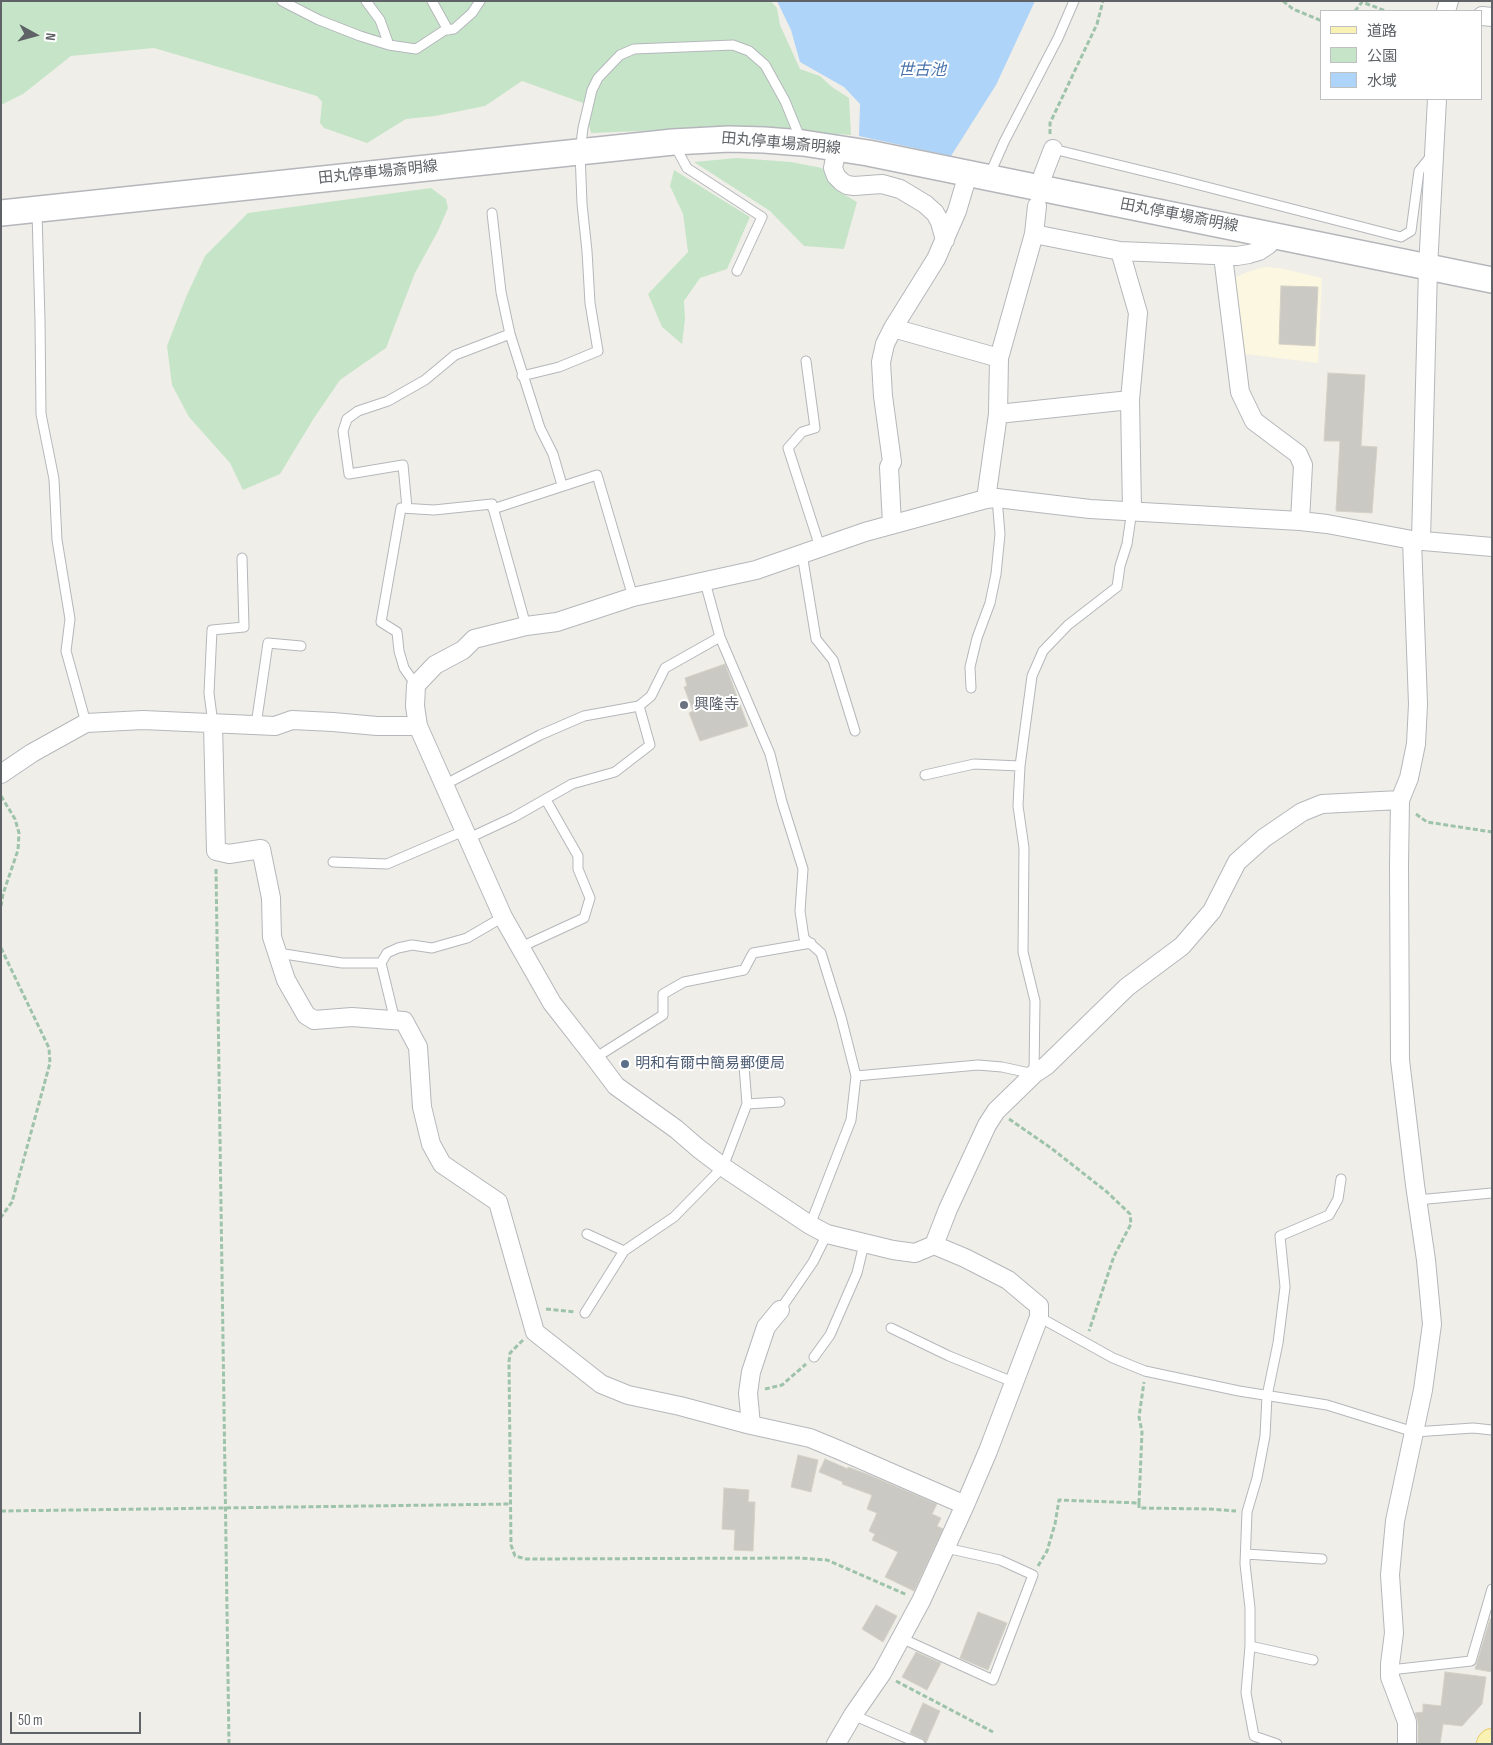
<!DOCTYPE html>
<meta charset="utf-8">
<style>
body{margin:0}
#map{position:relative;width:1493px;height:1745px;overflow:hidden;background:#f0eee8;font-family:"Sofia Sans Condensed","Noto Sans JP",sans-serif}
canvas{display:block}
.frame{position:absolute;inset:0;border:2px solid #5f6266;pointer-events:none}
.legend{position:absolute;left:1320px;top:10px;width:162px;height:90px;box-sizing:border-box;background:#fff;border:1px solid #bfc0c2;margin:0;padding:6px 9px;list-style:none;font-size:15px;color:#5f6266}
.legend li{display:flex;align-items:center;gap:10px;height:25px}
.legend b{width:25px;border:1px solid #bfc0c2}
.north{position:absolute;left:10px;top:10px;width:50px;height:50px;-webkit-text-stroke:4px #fff;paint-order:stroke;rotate:97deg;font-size:14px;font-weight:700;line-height:20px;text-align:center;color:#5f6266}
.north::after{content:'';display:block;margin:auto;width:18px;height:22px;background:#5f6266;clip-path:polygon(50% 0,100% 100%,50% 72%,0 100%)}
.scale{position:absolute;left:10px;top:1712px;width:131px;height:22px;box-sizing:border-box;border:2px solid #5f6266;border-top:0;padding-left:6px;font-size:15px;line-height:18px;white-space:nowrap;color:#5f6266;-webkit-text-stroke:4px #fff;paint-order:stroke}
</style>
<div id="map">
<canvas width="1493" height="1745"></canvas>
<div class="frame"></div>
<ul class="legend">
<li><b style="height:6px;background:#faf2b3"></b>道路</li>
<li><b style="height:14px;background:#c6e5c8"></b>公園</li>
<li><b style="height:14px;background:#aed4f9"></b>水域</li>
</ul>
<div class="north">N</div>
<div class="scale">50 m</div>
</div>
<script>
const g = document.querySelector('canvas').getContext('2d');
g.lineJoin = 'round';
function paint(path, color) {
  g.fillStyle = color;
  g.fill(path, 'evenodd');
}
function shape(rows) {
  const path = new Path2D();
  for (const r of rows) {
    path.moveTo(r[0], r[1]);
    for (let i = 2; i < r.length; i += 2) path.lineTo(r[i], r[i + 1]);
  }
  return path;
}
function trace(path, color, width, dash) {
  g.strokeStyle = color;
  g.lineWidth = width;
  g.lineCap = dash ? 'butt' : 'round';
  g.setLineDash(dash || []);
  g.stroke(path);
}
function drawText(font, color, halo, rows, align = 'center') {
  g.font = font + ' "Sofia Sans Condensed","Noto Sans JP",sans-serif';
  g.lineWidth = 4;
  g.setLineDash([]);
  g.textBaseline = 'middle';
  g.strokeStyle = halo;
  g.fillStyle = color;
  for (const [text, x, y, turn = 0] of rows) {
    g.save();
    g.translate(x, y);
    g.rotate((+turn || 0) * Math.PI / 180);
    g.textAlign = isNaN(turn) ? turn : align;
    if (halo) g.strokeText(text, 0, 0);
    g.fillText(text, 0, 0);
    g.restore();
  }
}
const commercial = shape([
 [1265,267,1279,268,1322,278,1318,363,1230,352,1229,281,1247,272]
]);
const green = shape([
 [1,1,771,1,777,8,780,25,800,69,820,76,832,87,849,98,851,135,804,132,687,129,591,133,583,103,522,81,485,106,435,116,406,119,367,143,324,128,320,123,322,102,317,96,154,48,71,56,23,94,1,105],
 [737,158,791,162,822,168,835,189,857,202,844,249,804,246,770,211,694,162],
 [674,170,750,217,727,269,700,278,684,301,685,319,682,344,662,327,648,294,688,252,683,214,670,186],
 [431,188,446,199,448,208,438,231,415,273,386,348,340,380,314,418,280,474,243,490,230,463,189,417,172,385,167,346,186,297,205,256,248,213]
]);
const water = shape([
 [777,1,1035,1,996,85,951,156,859,136,860,104,844,87,800,62,791,30]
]);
const building = shape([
 [1281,286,1318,287,1315,346,1279,344,1281,286],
 [1328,373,1365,375,1361,446,1377,447,1372,513,1336,511,1340,441,1324,441,1328,373],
 [725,664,748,726,700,741,689,713,693,711,684,687,687,686,685,678,725,664],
 [798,1455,818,1460,811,1492,791,1487,798,1455],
 [825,1459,848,1469,848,1467,869,1475,937,1504,932,1514,941,1518,937,1526,943,1529,914,1591,885,1577,898,1552,872,1540,875,1534,869,1531,877,1513,867,1509,872,1495,842,1484,843,1482,819,1472,825,1459],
 [724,1488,749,1490,748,1502,755,1502,753,1551,734,1550,735,1530,722,1529,724,1488],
 [876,1605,897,1616,883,1642,862,1629,876,1605],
 [978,1612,1007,1623,988,1670,960,1658,978,1612],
 [1490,1619,1492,1619,1492,1672,1475,1669,1490,1619],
 [916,1652,941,1663,927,1690,902,1677,916,1652],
 [1445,1672,1486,1677,1482,1704,1462,1726,1443,1724,1440,1744,1418,1744,1418,1722,1415,1713,1423,1712,1423,1704,1441,1706,1445,1672],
 [923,1703,940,1711,926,1743,923,1739,910,1733,923,1703]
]);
const path = shape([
 [1283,1,1293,9,1322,21],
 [1355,11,1362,2,1386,11],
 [1050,134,1050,123,1097,24,1103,1],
 [1,796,15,819,19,833,18,850,3,894,1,906],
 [1416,814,1427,822,1492,832],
 [216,869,229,1744],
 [1,948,49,1048,50,1063,12,1202,1,1217],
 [1009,1119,1051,1148,1107,1192,1130,1214,1131,1224,1114,1256,1089,1331],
 [546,1309,575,1312],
 [523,1340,510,1353,509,1362,511,1545,515,1556,526,1559,799,1558,827,1560,907,1595],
 [765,1389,782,1385,806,1364],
 [1139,1503,1142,1432,1139,1417,1144,1382],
 [1,1511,511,1504],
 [1038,1566,1047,1551,1055,1524,1059,1500,1139,1503,1139,1508,1209,1509,1236,1511],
 [896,1681,993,1732]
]);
const service = shape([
 [282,1,319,20,360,36,389,45,416,49,445,30,454,29,472,13,480,1],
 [366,1,380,20,389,45],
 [432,1,448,30],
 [674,144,687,168,762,217,737,271],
 [1053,149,1176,179,1401,237,1411,231,1419,171,1431,156],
 [989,176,1004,142,1058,38,1074,1],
 [37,212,40,321,41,414,54,479,57,540,70,619,66,651,86,723],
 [492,213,501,292,510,334,540,428,553,454,562,485],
 [806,361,815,428,802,432,788,448,820,547],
 [522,376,559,367,598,351,590,303,587,251,582,204,580,152,583,128,592,90,598,78,620,55,634,49,733,45,749,51,765,65,785,101,801,140],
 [407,508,403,465,349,474,343,431,347,419,358,411,388,401,425,380,455,355,510,334],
 [493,509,597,475,633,597],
 [802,554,816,639,833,660,855,731],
 [705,582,720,637,770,754,782,802,803,869,800,911,804,938,821,953,841,1017,856,1076,851,1120,810,1225],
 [416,685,404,668,399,651,397,632,381,622,401,508,434,510,492,504,526,626],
 [971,688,970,667,977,638,990,603,996,574,1000,534,997,498],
 [213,724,209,693,212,630,244,627,242,558],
 [256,725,268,643,301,646],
 [925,775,974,764,1020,766],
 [444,785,540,735,584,716,639,706,651,696,665,668,720,637],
 [469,838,514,817,572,784,615,772,650,745,639,706],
 [333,862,387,864,466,830],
 [521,947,584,918,590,898,578,869,578,856,546,800],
 [278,953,342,963,381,963],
 [395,1021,381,963,387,953,398,948,412,945,432,948,467,938,503,917],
 [595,1058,663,1015,663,994,684,982,744,970,753,953,811,943],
 [744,1066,747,1104],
 [856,1076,978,1065,1002,1067,1034,1074,1035,1001,1023,952,1024,848,1018,806,1020,766,1032,676,1043,651,1068,625,1117,587,1120,566,1127,544,1132,510],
 [1417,1200,1492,1193],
 [587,1234,624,1251],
 [780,1310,813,1262,827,1234],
 [585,1313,624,1251,674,1217,723,1167,747,1104,780,1102],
 [1039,1317,1113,1358,1145,1371,1239,1391,1327,1405,1414,1432,1473,1428,1492,1430],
 [891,1328,949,1356,1013,1382],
 [814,1357,830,1335,857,1273,864,1244],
 [1246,1554,1322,1559],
 [901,1638,993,1680,1033,1575,1000,1560,946,1548],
 [1250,1646,1313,1660],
 [1390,1670,1471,1661,1492,1589],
 [853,1715,920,1744],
 [1277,1744,1254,1736,1246,1693,1250,1646,1250,1608,1245,1564,1247,1512,1257,1478,1265,1436,1267,1396,1278,1343,1285,1287,1280,1236,1329,1215,1338,1199,1341,1179]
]);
const minor = shape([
 [1446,11,1449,1],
 [1482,16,1492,17],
 [837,148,833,168,836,176,842,182,847,185,854,186,882,184,900,189,925,204,935,213,940,222,945,240],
 [1043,175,1053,149],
 [1034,234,1037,206],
 [1120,251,1138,313,1130,400,1132,510],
 [1223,256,1240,392,1254,421,1298,454,1303,465,1300,521],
 [893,328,936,259,957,211,968,174],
 [998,414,1130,400],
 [986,499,998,414,999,358,1034,234,1120,251,1237,256,1249,254,1259,251,1268,245,1276,236],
 [892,524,889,467,892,462,883,396,881,362,885,344,893,328,999,358],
 [1421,541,1428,268,1437,99],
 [213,724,216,851,229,854,261,849,271,898,272,937,286,980,306,1015,314,1020,352,1017,404,1021,418,1047,422,1107,431,1144,442,1164,498,1202,535,1332,601,1384,628,1395,680,1406,751,1425,810,1438,839,1450,965,1505],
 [1,774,32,753,86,723,143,720,275,726,292,720,333,722,377,726,418,726],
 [934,1245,948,1209,987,1125,996,1111,1034,1074,1046,1066,1127,987,1182,946,1212,911,1237,862,1264,838,1302,812,1322,804,1400,800],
 [751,1425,748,1393,751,1372,766,1327,780,1310],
 [836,1744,853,1715,882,1673,921,1601,965,1505,988,1451,1039,1317,1039,1306,1008,1280,965,1258,934,1245,915,1253,893,1250,827,1234,810,1225,723,1167,698,1148,676,1129,616,1086,595,1058,552,1003,503,917,418,726,415,706,416,685,435,665,463,650,474,639,526,626,557,622,633,597,756,570,865,532,986,499,997,498,1090,509,1300,521,1327,524,1412,540,1492,547],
 [1407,1744,1407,1722,1390,1677,1390,1664,1394,1633,1390,1575,1395,1521,1423,1390,1432,1324,1426,1260,1415,1185,1400,1060,1399,865,1400,800,1409,778,1416,744,1418,704,1412,540]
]);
const secondary = shape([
 [1,213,673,142,729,139,764,140,803,143,868,153,1492,280]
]);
const primary = shape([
 [1491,1744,1492,1743]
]);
const markers = [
 [684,705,5,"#6b7280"],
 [625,1064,5,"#5c6f8a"]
];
const streetNames = [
 ["田丸停車場斎明線",781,144,5],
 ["田丸停車場斎明線",378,173,-6],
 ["田丸停車場斎明線",1179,216,11]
];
const worshipNames = [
 ["興隆寺",694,705]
];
const serviceNames = [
 ["明和有爾中簡易郵便局",635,1064]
];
const waterNames = [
 ["世古池",922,71]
];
paint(commercial, '#fcf7e0');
paint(green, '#c6e5c8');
paint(water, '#aed4f9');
paint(building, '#cbc9c4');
trace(building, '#d4d1c6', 1);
trace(service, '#b4b7bb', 11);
trace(minor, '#b4b7bb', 20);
trace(secondary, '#b4b6bb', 28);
trace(primary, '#e8cb68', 30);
trace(path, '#9ec3ab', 3, [5, 2.5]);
trace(service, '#fff', 9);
trace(minor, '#fff', 18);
trace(secondary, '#fff', 25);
trace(primary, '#faf2b3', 28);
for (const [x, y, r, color] of markers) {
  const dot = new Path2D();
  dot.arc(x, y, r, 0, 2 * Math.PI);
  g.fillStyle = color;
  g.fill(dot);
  trace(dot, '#fff', 2);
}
drawText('15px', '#5f6266', '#fff', streetNames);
drawText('15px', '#5b616d', '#fff', worshipNames, 'left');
drawText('15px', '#4e5e75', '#fff', serviceNames, 'left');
drawText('italic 16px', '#4b74ac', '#fff', waterNames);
</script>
